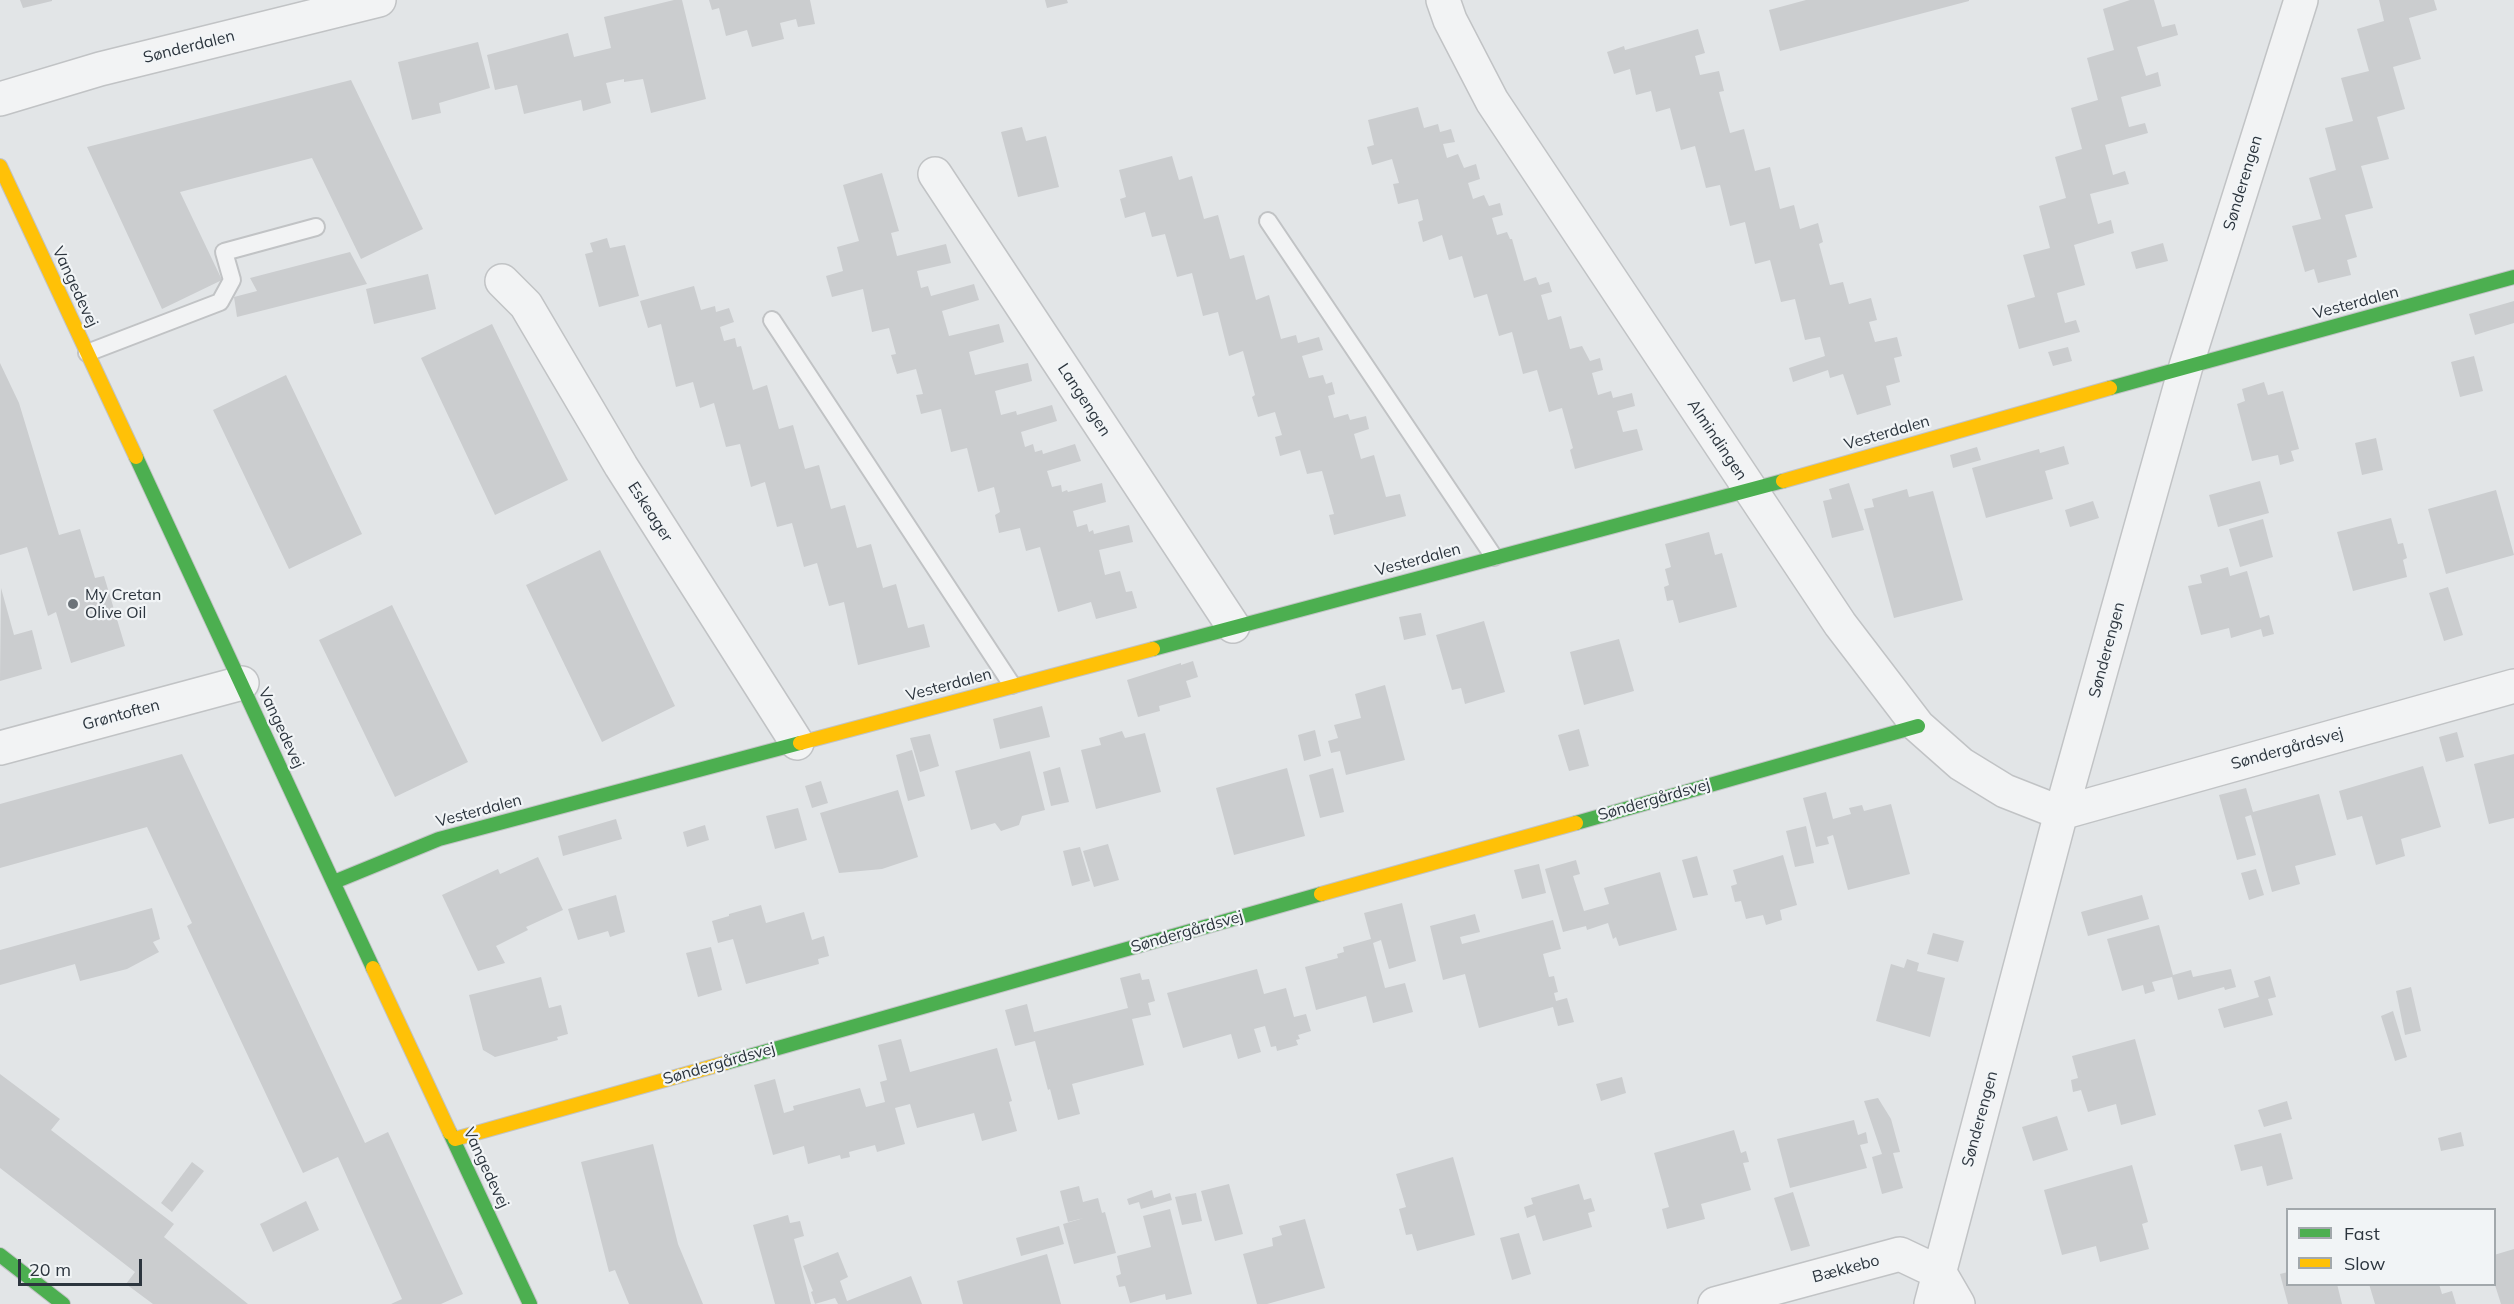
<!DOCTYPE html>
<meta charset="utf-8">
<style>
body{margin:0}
#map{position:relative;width:2514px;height:1304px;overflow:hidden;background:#e2e5e7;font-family:Mulish,sans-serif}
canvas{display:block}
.legend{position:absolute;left:2286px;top:1208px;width:210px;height:78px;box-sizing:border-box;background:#f1f4f6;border:2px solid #a2a8ac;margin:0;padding:8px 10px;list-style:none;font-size:18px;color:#2c353e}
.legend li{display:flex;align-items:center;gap:12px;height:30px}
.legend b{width:30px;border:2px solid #a2a8ac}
.scale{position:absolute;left:18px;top:1259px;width:124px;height:27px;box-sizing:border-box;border:3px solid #2c353e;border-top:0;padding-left:8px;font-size:18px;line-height:21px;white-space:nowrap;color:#2c353e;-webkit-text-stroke:4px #f1f4f6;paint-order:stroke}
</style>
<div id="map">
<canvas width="2514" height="1304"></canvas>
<ul class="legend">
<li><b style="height:8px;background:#4caf50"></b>Fast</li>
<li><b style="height:8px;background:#ffc107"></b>Slow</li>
</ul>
<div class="scale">20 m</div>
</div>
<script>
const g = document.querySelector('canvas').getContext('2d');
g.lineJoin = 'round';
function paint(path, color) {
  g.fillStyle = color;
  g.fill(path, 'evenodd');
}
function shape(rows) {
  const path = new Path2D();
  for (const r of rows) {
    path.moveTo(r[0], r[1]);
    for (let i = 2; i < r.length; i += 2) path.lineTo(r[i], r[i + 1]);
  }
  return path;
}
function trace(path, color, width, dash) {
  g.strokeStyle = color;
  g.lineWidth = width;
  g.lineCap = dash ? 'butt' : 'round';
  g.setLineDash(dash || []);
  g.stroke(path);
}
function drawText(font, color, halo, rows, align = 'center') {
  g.font = font + ' Mulish,sans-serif';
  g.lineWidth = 4.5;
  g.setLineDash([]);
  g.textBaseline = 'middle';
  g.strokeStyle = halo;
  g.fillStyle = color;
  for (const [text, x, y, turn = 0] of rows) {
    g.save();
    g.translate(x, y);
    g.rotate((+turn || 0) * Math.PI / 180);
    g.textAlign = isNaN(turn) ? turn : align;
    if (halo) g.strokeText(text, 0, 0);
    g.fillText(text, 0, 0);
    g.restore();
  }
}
const building = shape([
 [20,0,52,0,52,1,23,8],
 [674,0,682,0,706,99,651,113,643,79,624,82,624,79,606,83,611,103,583,111,581,100,524,114,517,85,495,90,487,55,568,33,574,57,611,48,604,17],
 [709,0,810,0,815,24,798,27,796,19,780,23,784,39,752,47,747,30,726,36,719,8,712,10],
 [1045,0,1067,0,1068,3,1047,8],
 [1806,0,1969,0,1969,1,1780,51,1769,10],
 [2130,0,2154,0,2162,27,2175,24,2178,35,2137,47,2146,76,2158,72,2161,86,2121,97,2129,127,2145,123,2148,133,2105,145,2113,175,2125,171,2129,184,2090,194,2098,224,2111,220,2114,233,2074,245,2085,285,2057,293,2065,323,2076,320,2080,332,2019,349,2007,305,2035,297,2023,255,2050,248,2039,206,2066,198,2055,157,2082,149,2071,108,2098,100,2087,58,2114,50,2103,9],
 [2379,0,2434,0,2437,10,2409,18,2421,59,2393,67,2405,109,2377,117,2389,159,2361,166,2373,208,2345,215,2357,257,2347,260,2351,275,2318,283,2314,269,2305,272,2292,226,2321,219,2309,178,2336,170,2325,128,2353,121,2341,78,2369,71,2357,29,2384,21],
 [1698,29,1705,53,1695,56,1700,75,1719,71,1724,91,1719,92,1730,133,1744,129,1755,171,1770,167,1780,209,1794,205,1800,229,1818,223,1823,242,1819,244,1830,285,1843,282,1849,304,1871,298,1877,320,1869,322,1875,342,1897,337,1902,356,1894,358,1900,382,1886,386,1891,405,1857,415,1843,374,1830,378,1828,370,1793,382,1789,368,1825,356,1820,337,1805,340,1795,299,1781,302,1770,260,1755,264,1745,222,1730,226,1720,185,1706,188,1695,146,1681,150,1670,108,1656,112,1651,91,1636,95,1630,69,1614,74,1607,52,1624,46,1625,50],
 [478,42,490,88,439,103,441,113,412,120,398,62],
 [351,80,423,229,361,259,312,158,180,192,222,280,162,309,87,147],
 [1418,107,1424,128,1438,124,1440,132,1451,129,1455,142,1443,144,1447,158,1458,154,1464,168,1476,164,1480,179,1468,183,1473,199,1484,195,1489,206,1500,203,1503,215,1492,218,1497,235,1507,232,1510,239,1512,239,1524,281,1536,277,1539,285,1549,282,1552,292,1541,295,1548,320,1561,316,1570,349,1582,346,1590,361,1600,358,1603,370,1592,373,1598,395,1611,391,1613,398,1632,393,1635,406,1617,411,1623,432,1637,429,1643,450,1575,469,1570,450,1573,448,1562,408,1549,412,1537,370,1523,374,1512,332,1499,336,1487,294,1474,298,1462,256,1449,260,1442,235,1423,242,1418,222,1423,220,1418,199,1398,204,1393,184,1399,183,1392,159,1372,165,1367,147,1374,145,1368,120],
 [1022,127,1026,141,1046,136,1059,187,1018,197,1001,132],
 [1172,156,1179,180,1192,176,1204,219,1218,215,1230,259,1244,255,1256,300,1269,295,1281,339,1296,335,1298,343,1319,337,1323,350,1302,356,1309,378,1323,375,1326,384,1332,382,1335,394,1328,396,1334,418,1348,414,1350,420,1366,416,1369,429,1354,434,1361,459,1374,455,1386,497,1400,494,1406,516,1334,535,1329,515,1334,514,1322,471,1307,474,1300,450,1280,456,1275,437,1282,435,1275,412,1258,417,1252,397,1255,395,1243,351,1229,356,1218,312,1203,316,1192,273,1177,277,1165,234,1152,237,1145,212,1125,218,1120,199,1126,197,1119,170],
 [882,173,899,231,891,233,897,256,946,244,951,263,917,271,921,288,928,286,931,296,974,284,979,300,942,311,949,336,999,324,1004,342,969,352,975,375,1028,363,1032,381,995,391,1001,415,1016,411,1017,415,1052,405,1057,421,1021,432,1025,447,1033,444,1035,452,1042,450,1043,454,1075,444,1081,461,1047,471,1052,487,1061,485,1062,492,1067,490,1068,492,1102,483,1106,502,1073,511,1077,527,1087,524,1089,532,1093,530,1094,534,1129,525,1133,542,1099,550,1105,575,1120,571,1126,592,1132,591,1137,608,1096,619,1091,602,1058,612,1040,547,1026,551,1020,528,999,533,995,515,1000,512,994,487,978,492,967,448,951,452,941,409,921,414,916,395,923,394,916,369,897,374,891,355,896,354,889,328,872,332,863,289,832,297,826,276,843,271,837,247,859,241,843,185],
 [607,238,610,248,625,245,639,296,599,307,585,254,593,252,590,243],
 [2163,243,2168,261,2136,269,2131,252],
 [350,252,367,284,237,317,234,297,257,291,250,278],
 [428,274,436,309,374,324,366,289],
 [694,286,701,310,715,306,716,312,729,308,734,322,720,327,724,341,735,338,737,347,741,346,753,390,767,385,779,429,793,425,805,469,819,465,831,509,845,505,857,548,871,544,883,588,896,584,908,628,924,624,930,647,858,665,844,602,829,606,817,563,804,567,792,523,777,527,765,482,751,487,740,444,726,447,714,403,700,408,693,382,676,387,661,324,648,328,640,301],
 [2514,301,2514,323,2475,335,2469,314],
 [492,324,568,480,495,515,421,358],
 [2068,347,2072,361,2053,366,2048,352],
 [2474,356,2483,391,2460,397,2451,362],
 [0,363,19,403,59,535,80,529,95,578,104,576,125,646,71,663,56,612,48,616,27,547,0,555],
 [286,375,362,534,289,569,213,410],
 [2264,382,2268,395,2283,391,2299,449,2291,451,2294,461,2280,465,2278,455,2252,461,2237,404,2245,401,2242,389],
 [2376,438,2383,470,2362,475,2355,443],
 [2064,446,2069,464,2045,471,2053,499,1986,518,1972,468,2039,449,2040,453],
 [1977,447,1981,460,1953,468,1950,455],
 [2260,481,2269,513,2218,527,2209,495],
 [1849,483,1864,530,1832,538,1823,501,1832,499,1829,489],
 [1907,489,1909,497,1933,491,1963,600,1894,618,1864,509,1874,507,1872,499],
 [2496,490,2514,555,2446,574,2428,509],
 [2093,501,2099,518,2070,527,2065,510],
 [2391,518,2398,544,2403,543,2407,558,2403,560,2407,577,2353,591,2337,532],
 [2263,519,2273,557,2240,567,2229,529],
 [1709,532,1715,555,1722,553,1737,607,1679,623,1673,600,1667,601,1664,587,1669,585,1665,569,1671,567,1665,544],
 [600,550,675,706,602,742,526,585],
 [2228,567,2230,576,2247,571,2260,618,2269,615,2274,634,2263,637,2261,629,2231,638,2229,628,2201,635,2188,586,2202,583,2200,575],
 [2448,587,2463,635,2444,641,2429,593],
 [1,588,14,635,32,630,42,669,0,681],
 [392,605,468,762,395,797,319,640],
 [1421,613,1426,635,1404,640,1399,617],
 [1484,621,1505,692,1465,704,1461,688,1452,690,1436,635],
 [1619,639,1634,691,1584,705,1570,652],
 [1193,661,1198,677,1186,681,1191,697,1159,706,1160,711,1138,717,1127,680,1181,663,1181,665],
 [1385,685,1405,760,1346,775,1340,751,1331,753,1328,741,1338,738,1334,725,1361,718,1355,694],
 [1042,706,1050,737,1000,749,993,719],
 [1579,729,1589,766,1569,771,1558,735],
 [1315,730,1321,756,1304,761,1298,735],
 [1122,731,1125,738,1145,733,1161,792,1096,809,1081,750,1101,745,1099,738],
 [2457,732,2464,757,2446,762,2439,737],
 [930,734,939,766,920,772,910,738],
 [912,750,925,796,908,801,896,755],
 [1030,751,1045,810,1022,816,1019,825,1001,831,995,823,971,830,955,771],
 [182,754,365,1143,388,1132,463,1294,441,1304,391,1304,402,1299,338,1157,303,1173,187,926,192,923,147,827,0,868,0,804],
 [2514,754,2514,818,2489,824,2474,764],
 [2423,766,2441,827,2401,839,2405,856,2376,865,2362,816,2347,820,2339,791],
 [1060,767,1069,802,1051,806,1043,772],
 [1287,768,1305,836,1234,855,1216,788],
 [1333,768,1344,812,1320,818,1309,775],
 [821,781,828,803,812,808,805,786],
 [2246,788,2253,812,2319,794,2336,855,2295,866,2300,884,2272,892,2251,815,2245,817,2256,855,2237,860,2219,795],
 [898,790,918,857,882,869,839,873,820,813],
 [1826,792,1833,819,1851,814,1849,808,1862,805,1864,811,1891,804,1910,874,1848,890,1833,835,1827,837,1829,844,1816,847,1803,798],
 [798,808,807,840,775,849,766,816],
 [616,819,622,839,563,856,558,836],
 [705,825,709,840,687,847,683,832],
 [1806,826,1814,863,1795,867,1786,831],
 [1108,844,1119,880,1094,887,1083,851],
 [1080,847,1090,881,1072,886,1063,851],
 [1783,855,1797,905,1780,910,1782,920,1766,925,1763,915,1746,919,1741,901,1735,902,1731,886,1737,884,1733,870],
 [1697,856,1708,895,1693,898,1682,860],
 [538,857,563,910,526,927,528,930,496,946,505,963,478,971,442,895,498,869,500,874],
 [1576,860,1580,874,1573,876,1584,911,1609,904,1604,888,1660,872,1677,930,1619,946,1616,937,1613,939,1608,923,1587,930,1586,926,1563,932,1545,869],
 [1539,864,1546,893,1522,899,1514,870],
 [2256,869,2264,895,2249,900,2241,873],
 [616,895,625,932,610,937,608,931,578,940,568,909],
 [2142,895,2149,919,2088,936,2081,912],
 [1402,903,1416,961,1389,969,1381,940,1373,943,1385,988,1405,983,1413,1012,1373,1023,1366,996,1316,1010,1305,967,1338,958,1337,954,1344,952,1343,947,1371,939,1364,913],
 [761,905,766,923,804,912,812,940,824,936,829,956,818,959,819,964,746,984,733,939,718,943,712,921,729,916,729,914],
 [152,908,160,939,153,942,159,952,127,969,80,981,75,964,0,985,0,950],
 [1475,914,1480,932,1460,937,1462,944,1553,920,1561,949,1543,954,1549,977,1554,976,1558,992,1554,993,1556,1001,1567,998,1574,1022,1558,1026,1553,1007,1479,1028,1465,974,1443,980,1430,926],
 [2159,925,2173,975,2191,970,2193,977,2231,969,2236,987,2225,990,2224,987,2178,1000,2172,977,2152,982,2155,991,2145,994,2143,985,2122,991,2107,939],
 [1933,933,1964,941,1958,962,1927,954],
 [711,947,722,990,698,997,686,953],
 [1907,959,1919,963,1917,971,1945,978,1930,1037,1876,1021,1891,964,1904,968],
 [1257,969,1264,994,1286,988,1294,1017,1306,1014,1311,1031,1298,1035,1300,1039,1296,1040,1298,1045,1277,1051,1276,1046,1271,1047,1265,1026,1254,1029,1261,1052,1238,1059,1231,1034,1183,1048,1167,993],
 [1140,973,1142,980,1149,979,1155,1001,1148,1003,1151,1015,1132,1019,1144,1065,1072,1084,1080,1114,1058,1120,1050,1089,1048,1090,1035,1041,1015,1046,1005,1010,1027,1004,1034,1032,1128,1008,1120,978],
 [2270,976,2276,997,2268,999,2273,1015,2224,1028,2218,1009,2259,997,2254,981],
 [541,977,549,1008,561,1005,568,1034,557,1037,558,1040,495,1057,483,1050,469,995],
 [2411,987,2421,1031,2405,1035,2396,991],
 [2393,1011,2407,1057,2395,1061,2381,1016],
 [901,1039,910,1072,997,1048,1012,1101,1009,1102,1017,1131,982,1141,974,1113,917,1128,910,1104,895,1108,905,1144,877,1152,875,1145,849,1152,850,1157,841,1159,840,1155,808,1164,804,1146,773,1155,754,1085,775,1079,784,1113,794,1110,793,1106,860,1088,866,1107,885,1102,880,1082,887,1080,878,1045],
 [2135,1039,2156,1115,2121,1125,2116,1104,2088,1112,2081,1090,2073,1092,2071,1080,2078,1078,2072,1056],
 [0,1074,60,1119,51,1130,174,1224,164,1237,248,1304,153,1304,126,1284,135,1272,0,1168],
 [1622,1077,1626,1093,1601,1101,1596,1084],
 [1878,1098,1891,1119,1900,1152,1893,1153,1903,1188,1882,1194,1872,1157,1882,1154,1864,1101],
 [2287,1101,2292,1119,2264,1127,2258,1110],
 [2057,1116,2068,1150,2033,1161,2022,1127],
 [1854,1120,1858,1135,1866,1132,1868,1143,1860,1145,1867,1168,1790,1188,1777,1139],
 [1734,1130,1741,1153,1746,1151,1749,1162,1743,1163,1751,1190,1701,1204,1705,1219,1667,1229,1662,1209,1669,1207,1654,1153],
 [2461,1132,2464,1146,2441,1151,2438,1138],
 [2281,1133,2293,1179,2267,1186,2262,1166,2241,1171,2234,1145],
 [653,1144,678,1244,703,1304,629,1304,615,1270,609,1272,581,1162],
 [1453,1157,1475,1235,1417,1251,1412,1234,1406,1235,1399,1209,1406,1207,1396,1174],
 [192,1162,204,1171,172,1212,161,1203],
 [2132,1165,2148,1222,2142,1224,2149,1249,2100,1262,2096,1246,2062,1255,2044,1190],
 [1229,1184,1243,1234,1215,1241,1201,1191],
 [1579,1184,1584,1200,1591,1198,1595,1211,1588,1213,1592,1227,1543,1241,1535,1215,1527,1218,1524,1207,1533,1204,1531,1198],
 [1079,1186,1083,1202,1098,1198,1102,1213,1105,1212,1116,1253,1074,1264,1063,1224,1084,1218,1068,1222,1060,1191],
 [1152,1190,1154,1198,1170,1193,1172,1200,1141,1209,1139,1202,1129,1205,1127,1199],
 [1793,1192,1810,1246,1791,1251,1774,1198],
 [1196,1193,1202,1221,1182,1225,1175,1197],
 [306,1201,319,1230,273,1252,260,1224],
 [1170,1209,1192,1294,1166,1300,1165,1294,1130,1303,1125,1286,1119,1287,1116,1276,1121,1274,1117,1256,1151,1247,1143,1216],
 [788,1215,790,1223,800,1221,804,1236,794,1239,811,1304,775,1304,753,1225],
 [1305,1219,1325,1288,1267,1304,1257,1304,1243,1254,1273,1246,1272,1238,1282,1235,1279,1226],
 [1059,1226,1064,1244,1021,1256,1016,1238],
 [1519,1233,1531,1274,1512,1280,1500,1238],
 [2514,1249,2514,1304,2501,1304,2494,1282,2494,1255],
 [838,1252,848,1277,840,1281,847,1301,911,1276,922,1304,838,1304,835,1298,815,1304,811,1292,813,1291,803,1266],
 [1047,1254,1061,1304,963,1304,957,1281],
 [2288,1272,2288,1284,2337,1284,2342,1304,2288,1304,2280,1274],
 [2369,1284,2439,1284,2442,1294,2452,1291,2456,1304,2375,1304]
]);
const lane = shape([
 [1268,221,1494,557],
 [772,320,1012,685],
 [87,353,220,302,232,280,224,252,316,227]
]);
const street = shape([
 [1443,0,1450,20,1492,101,1840,624,1918,726,1961,764,2005,791,2061,813,2514,686],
 [0,99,100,69,379,0],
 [935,174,1233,626],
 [502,281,526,305,621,466,797,743],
 [0,748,242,683],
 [1715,1304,1900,1254,1940,1273,1958,1304],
 [1931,1304,2061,813,2186,366,2301,0]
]);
const fast = shape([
 [2110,388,2514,277],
 [136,457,373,968],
 [1153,649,1783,481],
 [1576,823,1918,726],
 [334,882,439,839,800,743],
 [725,1063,1321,894],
 [450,1133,530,1304],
 [0,1255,63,1304]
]);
const slow = shape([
 [0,166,136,457],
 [1783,481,2110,388],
 [800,743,1153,649],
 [1321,894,1576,823],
 [373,968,450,1133],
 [455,1139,725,1063]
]);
const markers = [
 [73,604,6,"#6c7379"]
];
const streetNames = [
 ["Sønderdalen",189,47,-14],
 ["Sønderengen",2243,183,-73],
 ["Vangedevej",75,287,65],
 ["Vesterdalen",2356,303,-15],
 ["Langengen",1084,400,57],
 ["Vesterdalen",1887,433,-16],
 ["Almindingen",1717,440,56],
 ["Eskeager",650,512,57],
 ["Vesterdalen",1418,560,-15],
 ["Sønderengen",2107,650,-75],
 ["Vesterdalen",949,685,-15],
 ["Grøntoften",121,715,-15],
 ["Vangedevej",281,728,65],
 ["Søndergårdsvej",2287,749,-16],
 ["Søndergårdsvej",1654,800,-16],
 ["Vesterdalen",479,811,-15],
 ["Søndergårdsvej",1187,932,-16],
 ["Søndergårdsvej",719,1064,-16],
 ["Sønderengen",1980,1119,-75],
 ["Vangedevej",486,1168,65],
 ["Bækkebo",1846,1269,-15]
];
const poiNames = [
 ["My Cretan",85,595],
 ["Olive Oil",85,613]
];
paint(building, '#cbcdcf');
trace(lane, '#c1c3c5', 20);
trace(street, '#c1c3c5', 36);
trace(fast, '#c1c3c5', 16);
trace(slow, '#c1c3c5', 16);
trace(lane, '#f2f3f4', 16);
trace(street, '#f2f3f4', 33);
trace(fast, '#4caf50', 14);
trace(slow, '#ffc107', 14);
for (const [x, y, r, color] of markers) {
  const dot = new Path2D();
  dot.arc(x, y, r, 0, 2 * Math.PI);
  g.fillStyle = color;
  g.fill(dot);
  trace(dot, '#f1f4f6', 2);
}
drawText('16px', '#2c353e', '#f1f4f6', streetNames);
drawText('16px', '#2c353e', '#f1f4f6', poiNames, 'left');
</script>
